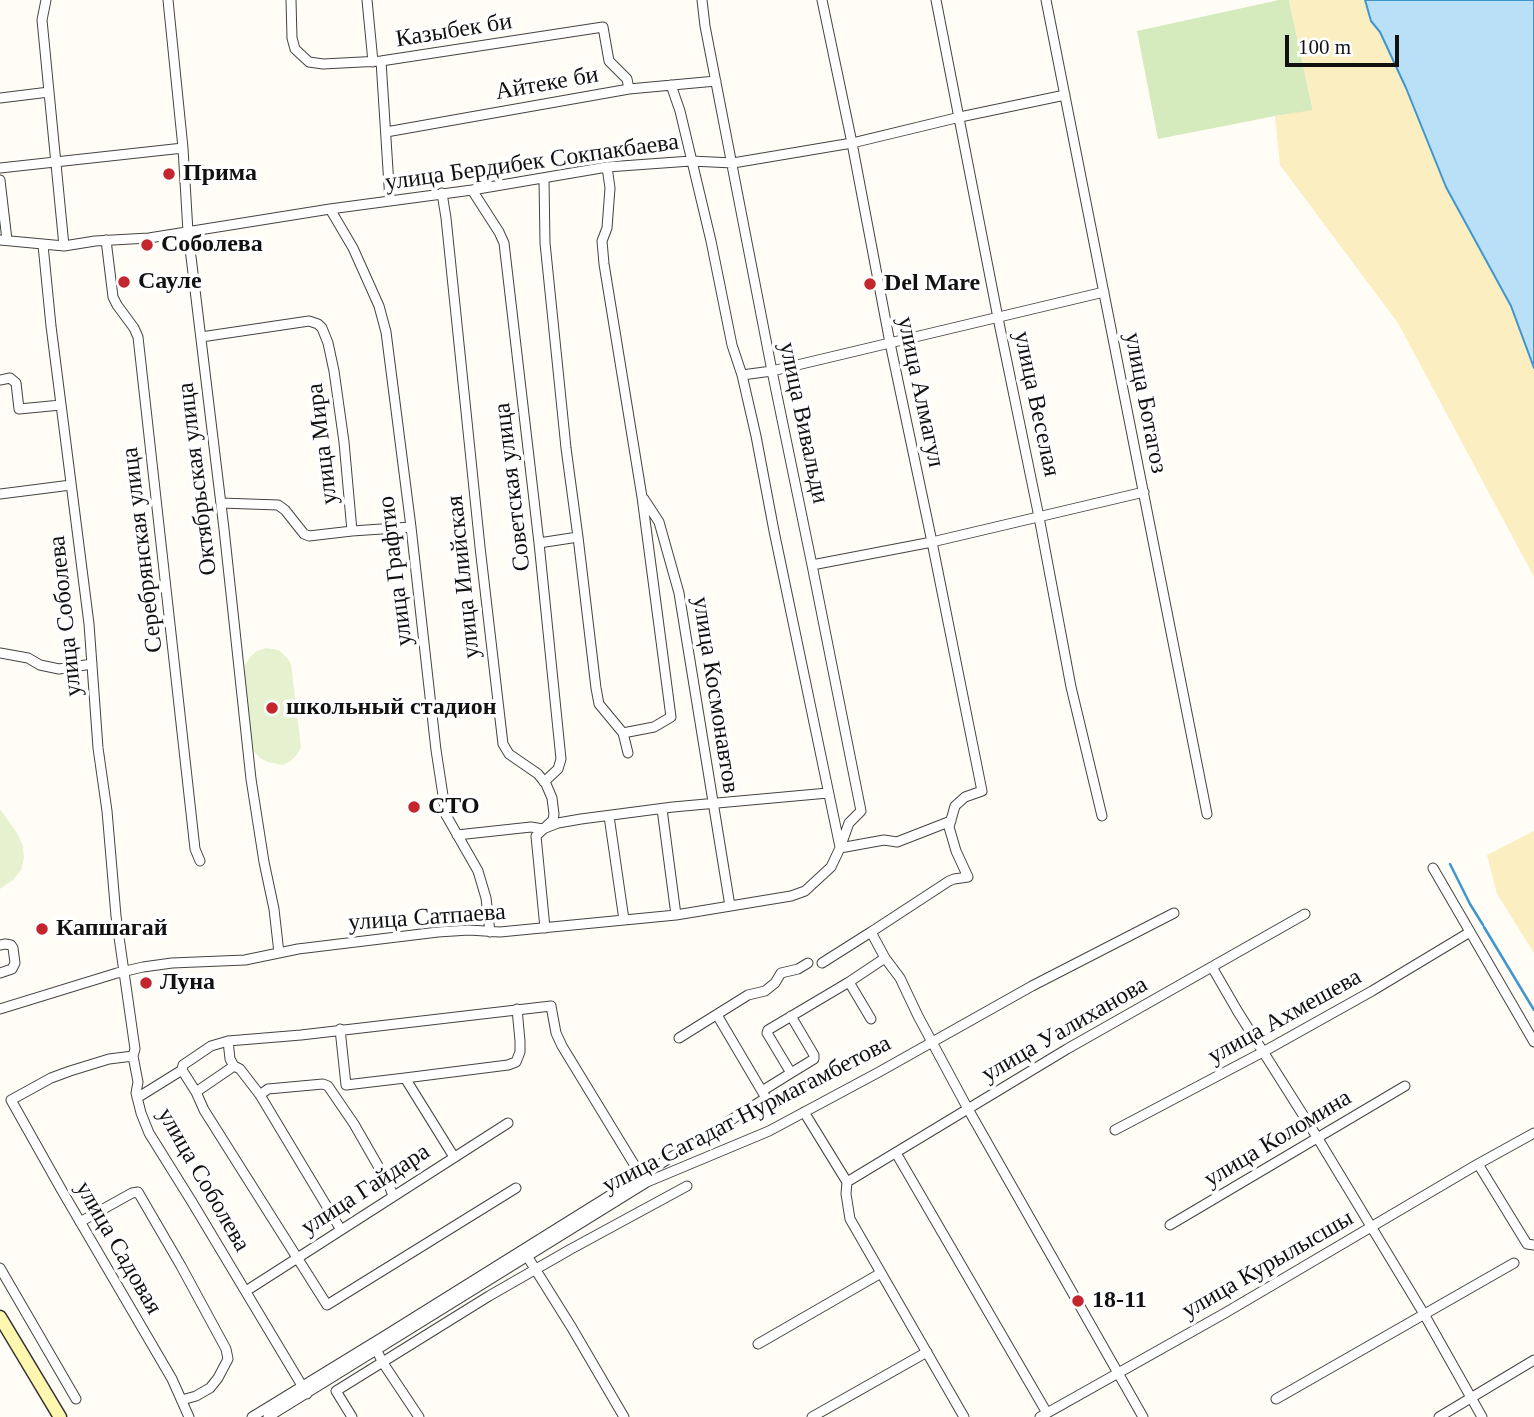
<!DOCTYPE html>
<meta charset="utf-8">
<style>
body{margin:0}
#map{position:relative;width:1534px;height:1417px;overflow:hidden;background:#fffdf5;font-family:Georgia,serif}
canvas{display:block}
.scale{position:absolute;left:1285px;top:35px;width:114px;height:32px;box-sizing:border-box;border:4px solid #111;border-top:0;padding-left:9px;font-size:21px;line-height:24px;white-space:nowrap;color:#111;-webkit-text-stroke:5px #fff;paint-order:stroke}
</style>
<div id="map">
<canvas width="1534" height="1417"></canvas>
<div class="scale">100 m</div>
</div>
<script>
const g = document.querySelector('canvas').getContext('2d');
g.lineJoin = 'round';
function paint(path, color) {
  g.fillStyle = color;
  g.fill(path, 'evenodd');
}
function shape(rows) {
  const path = new Path2D();
  for (const r of rows) {
    path.moveTo(r[0], r[1]);
    for (let i = 2; i < r.length; i += 2) path.lineTo(r[i], r[i + 1]);
  }
  return path;
}
function trace(path, color, width, dash) {
  g.strokeStyle = color;
  g.lineWidth = width;
  g.lineCap = dash ? 'butt' : 'round';
  g.setLineDash(dash || []);
  g.stroke(path);
}
function drawText(font, color, halo, rows, align = 'center') {
  g.font = font + ' Georgia,serif';
  g.lineWidth = 7;
  g.setLineDash([]);
  g.textBaseline = 'middle';
  g.strokeStyle = halo;
  g.fillStyle = color;
  for (const [text, x, y, turn = 0] of rows) {
    g.save();
    g.translate(x, y);
    g.rotate((+turn || 0) * Math.PI / 180);
    g.textAlign = isNaN(turn) ? turn : align;
    if (halo) g.strokeText(text, 0, 0);
    g.fillText(text, 0, 0);
    g.restore();
  }
}
const green = shape([
 [1279,0,1289,0,1313,111,1275,116,1158,139,1137,31]
]);
const sand = shape([
 [1289,0,1365,0,1371,21,1380,32,1405,88,1446,187,1511,306,1534,368,1534,577,1398,323,1280,165,1275,116,1313,110],
 [1534,831,1534,953,1497,894,1487,855]
]);
const pitch = shape([
 [266,648,279,650,288,659,291,664,301,747,296,756,289,762,282,765,268,762,260,758,251,748,243,675,245,665,250,657,257,651],
 [0,809,17,833,23,846,24,858,21,870,13,880,0,889]
]);
const water = shape([
 [1365,0,1534,0,1534,368,1511,306,1446,187,1406,88,1380,32,1371,21,1365,0]
]);
const stream = shape([
 [1450,864,1470,904,1483,925],
 [1484,927,1534,1010]
]);
const minor = shape([
 [46,0,42,20,64,246],
 [168,0,183,148,188,232,224,529,251,779,264,862,274,909,279,953],
 [291,0,292,38,295,49,309,62,323,64,381,61,603,27,609,61,627,79,629,89],
 [367,0,373,62],
 [822,0,852,143,890,343,932,542,982,791,965,797,955,806,949,827,956,851,968,877,954,879,949,881,871,932],
 [936,0,998,318,1039,517,1071,687,1102,816],
 [1046,0,1207,814],
 [381,61,390,201],
 [671,85,680,111,711,241,732,345,742,375,756,436,774,531,840,847],
 [0,98,49,92],
 [386,132,629,89,716,81],
 [607,167,610,188,607,228,602,241,604,264,642,497,671,717,654,727,623,733],
 [0,168,183,148],
 [544,179,545,243,566,448,578,537,596,688,599,704,623,733,628,753],
 [0,180,7,240],
 [472,190,499,232,504,243,539,543,561,759,558,769,544,782],
 [442,193,446,218,480,547,503,744,509,754,538,774,546,784,552,798,554,814,553,820,536,836,545,928],
 [330,209,353,248,379,306,386,332,411,527,436,750,446,815,478,871,486,898,490,932],
 [0,240,64,246,95,241,149,238,330,209,472,190,607,167,691,161,733,163,852,143,960,117,1065,95],
 [106,240,113,297,117,305,134,328,138,337,195,849,200,861],
 [43,245,51,326,89,624,98,748,107,811,116,916,135,1049,133,1056,138,1082,136,1093,141,1113,149,1133,192,1202,307,1394],
 [201,337,309,321,318,324,322,328,328,343,334,371,344,442,352,531],
 [742,375,772,371,1104,292],
 [0,380,10,378,16,383,19,409,61,405],
 [0,494,71,485],
 [644,499,659,522,679,593,730,906],
 [221,503,278,505,285,510,304,534,309,536,352,531,411,527],
 [539,543,578,537],
 [812,565,932,542,1144,492],
 [0,653,28,658,40,665,59,669,92,664],
 [662,809,676,915],
 [609,816,624,920],
 [457,835,531,827,543,829,558,823,581,819,673,807,828,793],
 [840,848,884,840,897,842,951,821],
 [1433,868,1534,1042],
 [0,945,5,944,11,945,13,948,15,963,12,969,0,973],
 [822,963,871,932,885,958,900,978,918,1016,968,1109,1143,1417],
 [1212,967,1238,1012,1317,1137,1424,1314,1482,1417],
 [849,982,885,958],
 [0,1009,117,973,143,967,172,963,245,960,298,949,438,932,469,930,500,932,676,915,791,896,805,891,831,867,840,848,849,823,861,811,812,565,772,371,705,26,702,0],
 [340,1029,346,1085,405,1078,508,1065,516,1062,520,1052,520,1041,517,1009],
 [679,1038,748,995,765,991,775,983,781,973,798,969,808,963],
 [133,1056,109,1059,70,1071,51,1078,11,1100,61,1189,172,1379,189,1417],
 [234,1066,230,1059,228,1041,301,1035,551,1006,556,1033,562,1046,643,1179],
 [182,1070,196,1092,204,1110,327,1305,516,1188],
 [791,1073,814,1059,814,1055,791,1016],
 [405,1078,454,1157],
 [762,1091,791,1073,767,1033,768,1030,849,982,871,1019],
 [196,1092,234,1066,240,1069,260,1095,341,1230],
 [260,1095,268,1089,323,1084,328,1086,354,1124,389,1185,393,1196],
 [137,1098,182,1070,183,1065,211,1046,228,1041],
 [804,1112,847,1182,846,1194,850,1219,964,1417],
 [1115,1130,1263,1052,1372,991,1470,932],
 [896,1153,1047,1413],
 [1478,1164,1527,1244,1534,1245],
 [847,1182,1067,1049,1305,914],
 [80,1222,132,1193,138,1192,181,1266,226,1349,228,1359,218,1378,210,1388,196,1396,182,1400],
 [1170,1225,1405,1086],
 [527,1256,572,1328,624,1417],
 [0,1268,76,1399],
 [246,1291,508,1123],
 [758,1344,881,1273],
 [377,1351,383,1363,419,1417],
 [1276,1399,1514,1263],
 [252,1417,386,1335,766,1098,717,1015],
 [268,1417,647,1182,769,1131,879,1072,1032,986,1174,913],
 [352,1417,336,1391,489,1296,571,1249,687,1186],
 [812,1417,927,1352],
 [1040,1417,1225,1313,1478,1164,1534,1133],
 [1439,1417,1534,1360]
]);
const secondary = shape([
 [0,1317,60,1417]
]);
const markers = [
 [169,174,7,"#c4262e"],
 [147,245,7,"#c4262e"],
 [124,282,7,"#c4262e"],
 [870,284,7,"#c4262e"],
 [272,708,7,"#c4262e"],
 [414,807,7,"#c4262e"],
 [42,929,7,"#c4262e"],
 [146,983,7,"#c4262e"],
 [1078,1301,7,"#c4262e"]
];
const streetNames = [
 ["Казыбек би",454,31,-9],
 ["Айтеке би",547,84,-10],
 ["улица Бердибек Сокпакбаева",532,163,-8],
 ["улица Алмагул",920,392,78],
 ["улица Ботагоз",1145,403,79],
 ["улица Веселая",1036,404,78],
 ["улица Вивальди",803,423,78],
 ["улица Мира",323,444,-97],
 ["Октябрьская улица",198,479,-97],
 ["Советская улица",513,487,-97],
 ["Серебрянская улица",143,550,-97],
 ["улица Графтио",396,571,-97],
 ["улица Илийская",464,577,-96],
 ["улица Соболева",66,616,-96],
 ["улица Космонавтов",715,695,81],
 ["улица Сатпаева",427,918,-4],
 ["улица Ахмешева",1285,1017,-29],
 ["улица Уалиханова",1065,1030,-30],
 ["улица Сагадат Нурмагамбетова",747,1115,-27],
 ["улица Коломина",1278,1139,-31],
 ["улица Соболева",203,1180,60],
 ["улица Гайдара",366,1190,-33],
 ["улица Садовая",118,1248,60],
 ["улица Курылысшы",1268,1265,-30]
];
const poiNames = [
 ["Прима",183,174],
 ["Соболева",161,245],
 ["Сауле",138,282],
 ["Del Mare",884,284],
 ["школьный стадион",286,708],
 ["СТО",428,807],
 ["Капшагай",56,929],
 ["Луна",160,983],
 ["18-11",1092,1301]
];
paint(green, '#d5ebbd');
paint(sand, '#fbeec1');
paint(pitch, '#e6f2cf');
paint(water, '#b9e0f7');
trace(water, '#3f96cf', 2);
trace(stream, '#3f96cf', 2.5);
trace(minor, '#444', 11);
trace(secondary, '#333', 15);
trace(minor, '#fff', 9);
trace(secondary, '#fff6b0', 12);
for (const [x, y, r, color] of markers) {
  const dot = new Path2D();
  dot.arc(x, y, r, 0, 2 * Math.PI);
  g.fillStyle = color;
  g.fill(dot);
  trace(dot, '#fff', 2.5);
}
drawText('24px', '#111', '#fff', streetNames);
drawText('bold 24px', '#111', '#fff', poiNames, 'left');
</script>
